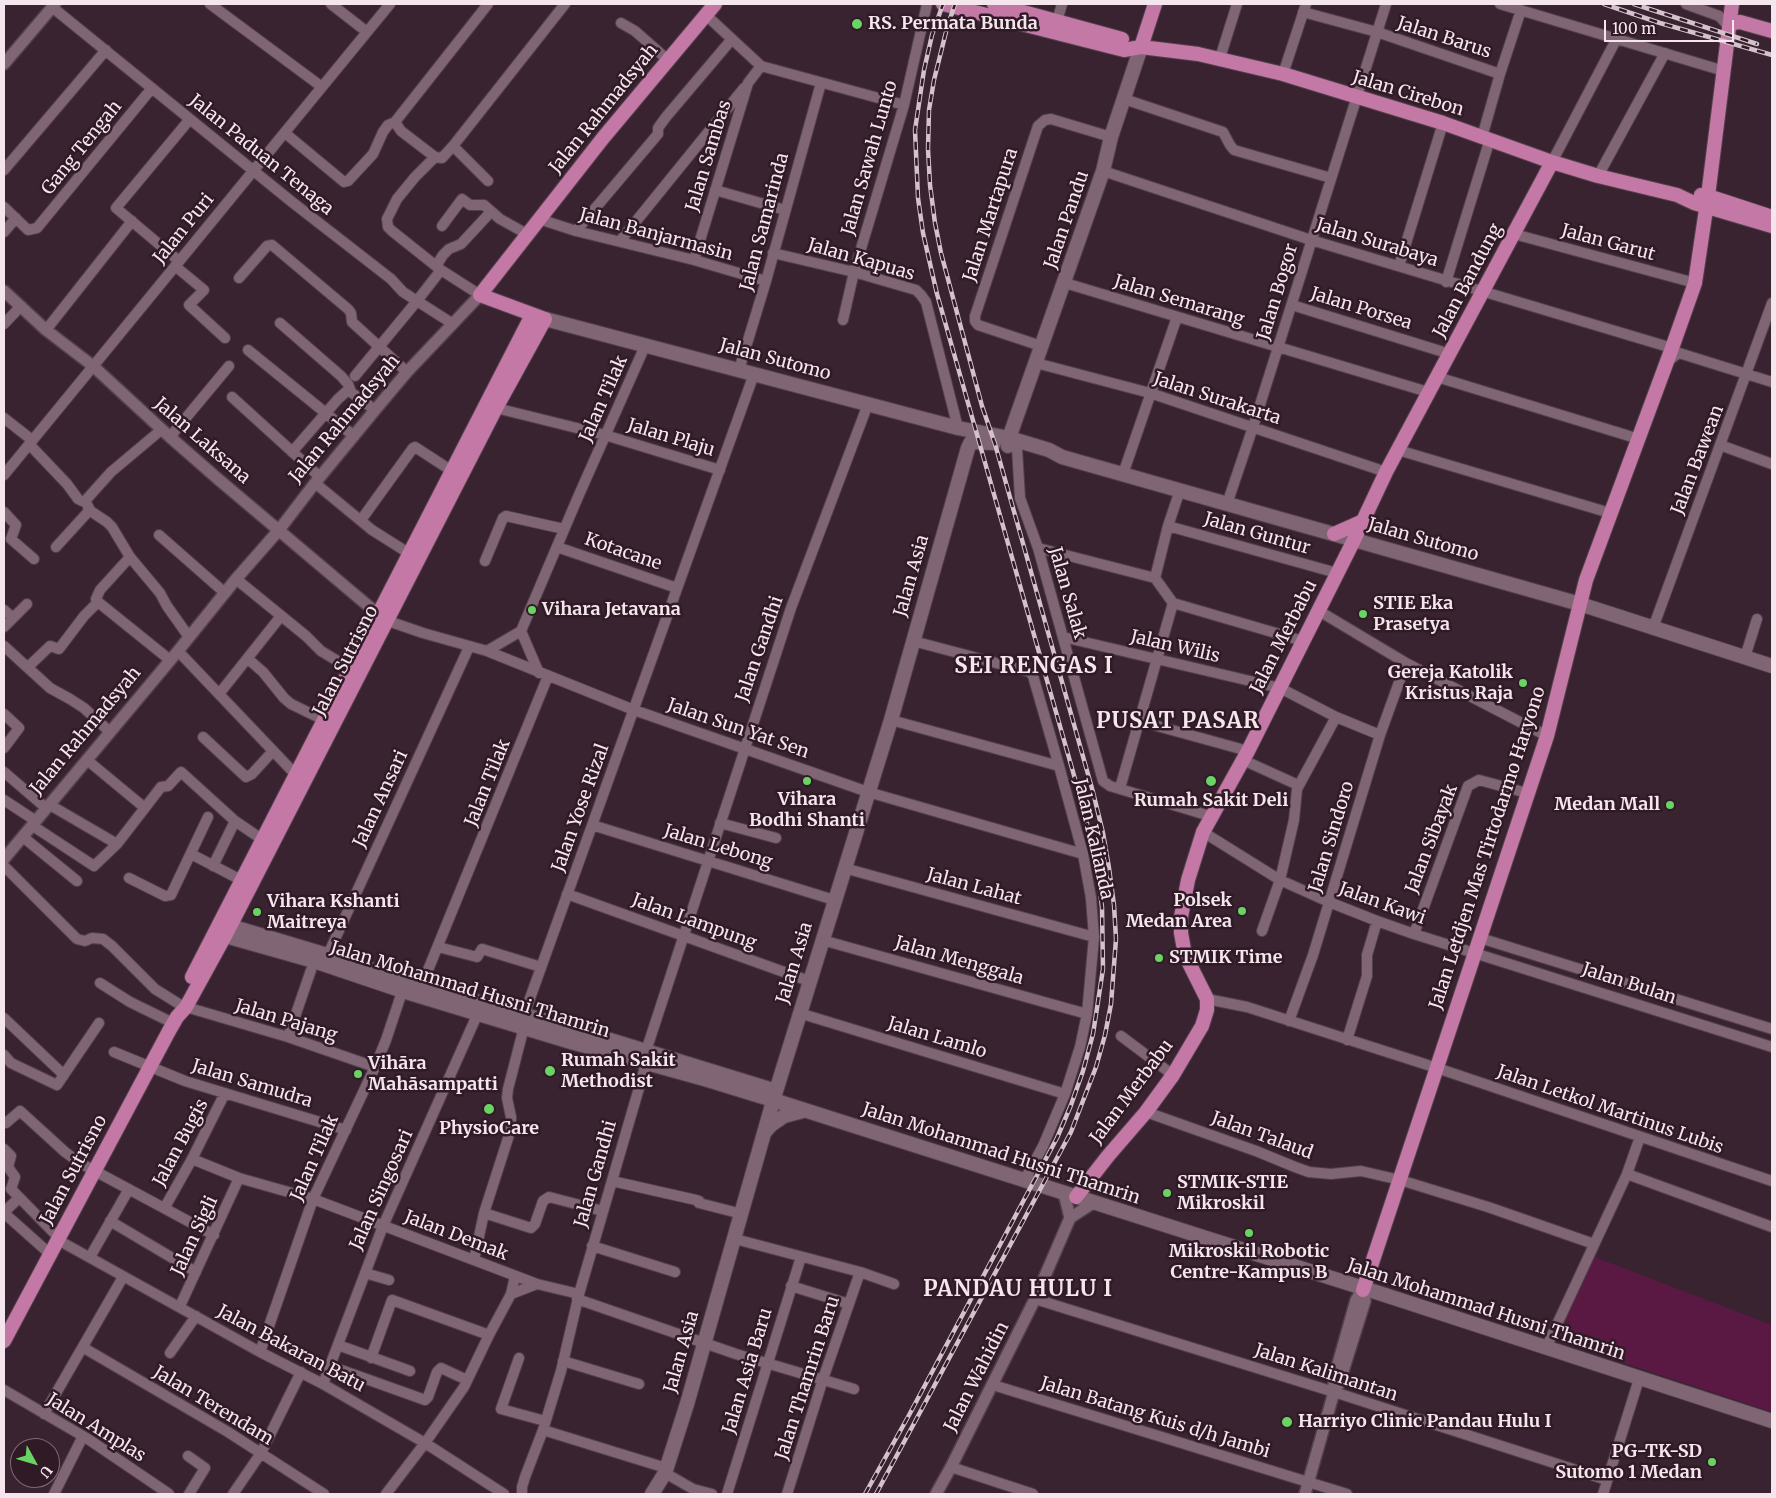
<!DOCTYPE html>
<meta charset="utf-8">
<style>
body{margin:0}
#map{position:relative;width:1776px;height:1498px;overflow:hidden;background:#392330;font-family:Merriweather,serif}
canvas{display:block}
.frame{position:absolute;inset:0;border:5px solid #f5e5ed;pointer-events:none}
.north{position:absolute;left:10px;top:1438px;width:50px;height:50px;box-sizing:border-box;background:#2f1a26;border:1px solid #7e6b76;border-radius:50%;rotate:129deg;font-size:14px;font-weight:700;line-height:20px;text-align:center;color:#f5e5ed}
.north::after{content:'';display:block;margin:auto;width:18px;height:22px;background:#69d464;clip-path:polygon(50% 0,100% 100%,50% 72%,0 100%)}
.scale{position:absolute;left:1604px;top:20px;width:130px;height:22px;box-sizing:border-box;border:2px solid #f5e5ed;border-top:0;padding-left:6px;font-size:15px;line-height:18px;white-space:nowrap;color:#f5e5ed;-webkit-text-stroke:4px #2f1a26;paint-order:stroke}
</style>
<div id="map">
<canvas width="1776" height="1498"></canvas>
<div class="frame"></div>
<div class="north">U</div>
<div class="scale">100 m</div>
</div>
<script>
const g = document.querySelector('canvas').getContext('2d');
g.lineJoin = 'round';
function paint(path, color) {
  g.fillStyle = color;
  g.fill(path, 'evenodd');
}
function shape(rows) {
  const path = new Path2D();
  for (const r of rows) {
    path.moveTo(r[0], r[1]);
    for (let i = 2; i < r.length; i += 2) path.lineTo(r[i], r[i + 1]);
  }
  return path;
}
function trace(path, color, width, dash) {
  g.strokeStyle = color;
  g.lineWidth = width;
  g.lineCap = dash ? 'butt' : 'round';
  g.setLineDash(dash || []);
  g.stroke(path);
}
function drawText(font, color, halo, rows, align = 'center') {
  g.font = font + ' Merriweather,serif';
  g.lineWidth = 5;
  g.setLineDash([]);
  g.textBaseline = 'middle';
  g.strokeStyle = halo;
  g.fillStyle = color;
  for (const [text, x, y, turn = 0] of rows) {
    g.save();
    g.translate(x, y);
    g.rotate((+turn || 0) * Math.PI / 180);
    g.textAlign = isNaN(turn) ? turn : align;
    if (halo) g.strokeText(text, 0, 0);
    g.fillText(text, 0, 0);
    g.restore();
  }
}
const green = shape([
 [1592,1256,1772,1325,1772,1412,1554,1340]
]);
const minor = shape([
 [210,4,322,87],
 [331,4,367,32],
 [1500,4,1724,71],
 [1686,4,1719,16,1729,27],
 [52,7,292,202,391,279,403,292,453,324],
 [1303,12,1377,32,1500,74],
 [706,15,761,66,904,105],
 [1057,21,1062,4],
 [621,23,635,31,668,60],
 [1220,58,1237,4],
 [1283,74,1306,4],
 [1124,99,1223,132,1230,145,1234,150,1331,178],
 [395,122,401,131,435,157,442,158,453,146,565,4],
 [285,133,344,182,348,181,373,154,383,132,388,125,395,122,488,4],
 [1482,137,1500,74,1521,10],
 [453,146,488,181],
 [435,157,415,177,397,199,387,219,388,227,392,231,441,270,480,295],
 [1552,162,1616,40],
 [4,170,106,50],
 [1103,171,1311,240,1672,348],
 [1598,176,1665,53],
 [715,190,785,210],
 [4,207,28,230,37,228,152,88],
 [539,219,576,231,694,260,766,281],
 [442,226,462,199,470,205,484,205,500,219,527,234],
 [576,231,658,134,658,128,666,117,732,39],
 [4,232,16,218],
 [1514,234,1695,283],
 [620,241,744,88],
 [773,253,854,272,916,290,921,295,926,302,958,428],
 [694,260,748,83,761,66],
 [179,261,116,208,190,119],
 [175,266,204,290,189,305,225,338],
 [436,266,443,255,449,249,461,244,487,216],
 [1399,266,1443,123],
 [239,278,267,246,272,245,348,309,351,313,352,322,407,372],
 [1446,282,1490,139],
 [1065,283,1428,392],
 [420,297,441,270],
 [1292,305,1450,354],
 [843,320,854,272,904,105,927,4],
 [280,323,341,376,348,384,350,389],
 [4,324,21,306],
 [46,330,132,221],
 [1041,346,978,325,975,321,975,316,1038,126,1045,120,1051,119,1111,137],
 [248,350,354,436],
 [1668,361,1679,353,1772,382],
 [1036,363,1150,393,1386,472],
 [739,370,766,281,821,83],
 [355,376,417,301],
 [1437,377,1639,439],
 [232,397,320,477],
 [496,408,605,435,720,470],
 [4,418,32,440],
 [170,437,229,366],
 [29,444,67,484,78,499,82,501,85,501,89,508,87,513,56,547],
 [1720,445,1772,464],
 [1017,448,1020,498,1038,548,1103,781,1110,786,1210,816],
 [1398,450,1610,513],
 [292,452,338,399,348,390,375,410],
 [1123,474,1177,317],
 [4,475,390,4],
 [315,483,372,530,410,554],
 [85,501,111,472,161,430],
 [1227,504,1253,427,1386,4],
 [89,510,107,522,112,527,130,557,100,590,96,599,98,602,170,660],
 [4,512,16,525,11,539,34,559],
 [361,520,413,448,415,447,452,471],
 [1168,526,1337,573],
 [159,535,225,593],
 [557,547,677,588],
 [1038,548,1155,578],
 [130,557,160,593,167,606,189,637],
 [485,561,503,518,506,516,564,529],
 [236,579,306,636,321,651,351,669],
 [1173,603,1303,641],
 [1173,603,1155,578,1168,526,1180,490],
 [4,610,13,618],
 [1319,611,1406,663,1547,736],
 [388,621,423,633,487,651,634,710,868,792,1083,854],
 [4,627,27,604],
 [1653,628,1772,303],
 [521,631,539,673],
 [1063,637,1280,688,1336,717,1380,735],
 [913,641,1030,672,1033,676,1059,766,1083,854,1091,898,1094,937,1087,1014,1080,1047,1065,1094,1043,1146,1024,1181],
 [4,646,50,688,70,699,84,708,110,732],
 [178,651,297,776],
 [487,651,521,631,578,497,645,346],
 [1745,657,1757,619],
 [248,659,263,672,284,698,291,704,324,720],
 [28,667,50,646,59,649,84,616,98,602],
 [219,694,281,616],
 [4,714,19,728,4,748],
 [891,720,1059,766],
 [1139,721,1248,751],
 [203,737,246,777,252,774,272,752],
 [87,760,145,808],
 [1243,760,1298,785],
 [4,772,46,808],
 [1120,788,1173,603],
 [4,800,36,821],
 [50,805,117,844],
 [720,823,776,838],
 [592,825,834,900],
 [33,826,94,866,117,844,161,787,168,786,181,772,235,821,263,840],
 [1203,832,1280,880,1329,902,1377,921,1414,934,1772,1047],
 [23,837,77,881],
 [191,854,241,880],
 [4,866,77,939,85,941,92,938,103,939,112,946,155,989,179,1004],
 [213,866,235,821],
 [844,868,1094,937],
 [129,878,165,896,171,895,208,817],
 [567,894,809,981],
 [1262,931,1280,880,1294,820,1297,789,1336,717],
 [1414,934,1468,786,1479,780,1527,793],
 [1480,938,1772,1029],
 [822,940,1087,1014],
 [438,947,477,957,482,949,541,967],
 [325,961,469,647],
 [100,983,130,1002,173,1023],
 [419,992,548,676],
 [1207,999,1247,1007,1437,1068,1772,1181],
 [186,1007,288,1037,375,1067],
 [799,1013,1065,1094],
 [4,1018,64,1075],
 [1289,1021,1313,955,1380,735,1406,663],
 [1121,1036,1173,1075],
 [288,1037,311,970],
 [1347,1040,1367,976,1367,955,1377,921],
 [646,1051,791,608,868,404],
 [114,1052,185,1081,346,1130],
 [4,1055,11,1063,57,1085,99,1023],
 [1146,1112,1256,1151,1295,1167,1309,1172,1331,1174,1361,1171,1400,1180,1488,1207,1594,1244],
 [6,1123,20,1111,65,1152,80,1163,214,1235],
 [4,1149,11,1156,8,1167,15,1177,11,1189,59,1238],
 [192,1159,239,1178,313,1199,537,1284,579,1294],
 [1627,1174,1640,1137],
 [612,1181,696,1200,699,1201,699,1203,742,1214],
 [165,1207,192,1159,225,1093],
 [4,1212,19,1198],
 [4,1213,50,1254],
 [484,1213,531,1228,535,1224,543,1201,549,1197,603,1211],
 [110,1221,196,1272],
 [735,1239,860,1272,894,1284],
 [58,1240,260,1352,323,1384,425,1443,504,1494],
 [592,1246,675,1272],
 [90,1257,129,1189],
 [474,1260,484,1213,511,1129,511,1117,507,1098,508,1089,524,1027,524,1015,754,374],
 [365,1273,389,1280],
 [791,1286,849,1304],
 [511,1294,537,1284],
 [577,1299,736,1354,854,1389],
 [1035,1299,1334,1392,1607,1480],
 [180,1306,239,1178],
 [338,1345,410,1371],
 [84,1348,228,1432,324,1494],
 [1546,1348,1627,1174,1772,1227],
 [260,1352,313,1199,375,1067,386,1040,404,986],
 [170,1353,196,1316],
 [371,1358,392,1300,489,1335],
 [519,1358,501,1409,545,1421],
 [563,1361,639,1384],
 [330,1366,425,1400,428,1397,437,1372,441,1368,467,1380],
 [323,1384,383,1226,478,1013],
 [993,1385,1347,1494],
 [4,1390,88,1439,169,1494],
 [44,1414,123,1277],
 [543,1430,666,1468],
 [188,1456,205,1468,189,1494],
 [951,1467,1033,1494],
 [665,1473,693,1489,712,1494],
 [54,1494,83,1436],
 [233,1494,261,1453,301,1372],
 [386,1494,425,1443,464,1387,489,1335,511,1294,515,1276],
 [522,1494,522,1487,525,1477,543,1430,561,1371,579,1294,646,1064],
 [727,1494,801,1257],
 [787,1494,823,1379,860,1272],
 [1603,1494,1639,1379]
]);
const tertiary = shape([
 [4,64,55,4],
 [4,291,46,330,93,366,170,437,218,479,379,615],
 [4,859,178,651,236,579,279,530,315,483,375,410,407,372,480,295],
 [1064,1193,1070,1218],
 [1339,1384,1365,1301,1363,1290],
 [936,1494,951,1467,1035,1299,1070,1218,1093,1203],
 [1305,1494,1334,1392,1334,1378,1356,1300,1363,1290]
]);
const secondary = shape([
 [545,319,958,428,1009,438,1049,450,1062,457,1580,604,1772,666],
 [1008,446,1009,438,1103,171,1111,137,1141,47],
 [220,923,327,955,422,986,574,1029,776,1091],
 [215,933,314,961,403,991,571,1042,708,1080,773,1100,1388,1296,1772,1421],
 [764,1133,771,1125,784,1116,803,1111],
 [652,1494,665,1473,687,1404,776,1091,891,720,968,448,971,442,994,443]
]);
const primary = shape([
 [943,4,1124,50,1141,47,1198,54,1283,74,1443,123,1552,162,1598,176,1677,195,1694,203,1772,226],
 [994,4,1122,39],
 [1729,27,1733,23,1740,22,1772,31],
 [1141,47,1155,4],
 [1701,195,1708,196,1772,217],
 [1334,534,1361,522],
 [192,977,532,315],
 [1076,1197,1108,1156,1146,1112,1173,1075,1202,1026,1207,1010,1207,999,1185,955,1181,933,1181,917,1188,880,1203,832,1248,751,1354,540,1386,472,1552,162],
 [1363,1290,1547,736,1586,580,1672,348,1695,283,1708,196,1732,4],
 [4,1341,169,1031,177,1017,186,1007,225,936,496,408,545,319,480,295,603,138,715,4]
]);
const rail = shape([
 [1604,4,1660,23,1772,55],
 [1634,4,1757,44],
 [865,1494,908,1417,1057,1138,1071,1105,1083,1071,1093,1034,1103,969,1102,907,1098,876,1085,814,937,294,923,233,918,198,915,130,924,70,932,35,943,4],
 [876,1494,1071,1132,1096,1067,1105,1035,1111,1004,1116,939,1114,905,1109,868,1103,833,1093,792,995,444,982,406,941,253,935,223,930,185,928,149,929,110,934,80,947,28,955,4]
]);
const markers = [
 [857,24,6,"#69d464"],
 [532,610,5,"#69d464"],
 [1363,614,5,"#69d464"],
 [1523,683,5,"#69d464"],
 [807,781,5,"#69d464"],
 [1211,781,6,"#69d464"],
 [1670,805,5,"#69d464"],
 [1242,911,5,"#69d464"],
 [257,912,5,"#69d464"],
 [1159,958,5,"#69d464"],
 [550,1071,6,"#69d464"],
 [358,1074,5,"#69d464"],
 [489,1109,6,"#69d464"],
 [1167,1193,5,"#69d464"],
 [1249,1233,5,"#69d464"],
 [1287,1422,6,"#69d464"],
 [1712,1462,5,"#69d464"]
];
const poiNames = [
 ["RS. Permata Bunda",868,24],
 ["STIE Eka",1373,604],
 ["Prasetya",1373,625],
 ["Vihara Jetavana",542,610],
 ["Gereja Katolik",1513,673,"right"],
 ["Kristus Raja",1513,694,"right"],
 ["Vihara",807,800,"center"],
 ["Bodhi Shanti",807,821,"center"],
 ["Rumah Sakit Deli",1211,801,"center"],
 ["Medan Mall",1660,805,"right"],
 ["Polsek",1232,901,"right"],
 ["Medan Area",1232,922,"right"],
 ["Vihara Kshanti",267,902],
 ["Maitreya",267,923],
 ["STMIK Time",1169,958],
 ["Rumah Sakit",561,1061],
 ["Methodist",561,1082],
 ["Vihāra",368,1064],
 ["Mahāsampatti",368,1085],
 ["PhysioCare",489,1129,"center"],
 ["STMIK-STIE",1177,1183],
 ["Mikroskil",1177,1204],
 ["Mikroskil Robotic",1249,1252,"center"],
 ["Centre-Kampus B",1249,1273,"center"],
 ["Harriyo Clinic Pandau Hulu I",1298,1422],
 ["PG-TK-SD",1702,1452,"right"],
 ["Sutomo 1 Medan",1702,1473,"right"]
];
const streetNames = [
 ["Jalan Barus",1444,38,18],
 ["Jalan Cirebon",1408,94,17],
 ["Jalan Rahmadsyah",604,109,-51],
 ["Gang Tengah",82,148,-51],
 ["Jalan Paduan Tenaga",261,155,39],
 ["Jalan Sambas",709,156,-73],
 ["Jalan Sawah Lunto",870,158,-74],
 ["Jalan Martapura",991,215,-72],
 ["Jalan Pandu",1067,220,-71],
 ["Jalan Samarinda",765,222,-75],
 ["Jalan Puri",184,229,-51],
 ["Jalan Banjarmasin",656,235,15],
 ["Jalan Surabaya",1377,243,17],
 ["Jalan Garut",1608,243,15],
 ["Jalan Kapuas",861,260,16],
 ["Jalan Bandung",1468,281,-62],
 ["Jalan Bogor",1278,292,-73],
 ["Jalan Semarang",1179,301,17],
 ["Jalan Porsea",1361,309,17],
 ["Jalan Sutomo",775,360,15],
 ["Jalan Tilak",604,399,-66],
 ["Jalan Surakarta",1217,399,18],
 ["Jalan Rahmadsyah",345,419,-50],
 ["Jalan Plaju",671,438,17],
 ["Jalan Laksana",202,441,41],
 ["Jalan Bawean",1698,460,-69],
 ["Jalan Guntur",1257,534,16],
 ["Jalan Sutomo",1423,540,16],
 ["Kotacane",623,552,19],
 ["Jalan Asia",912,576,-74],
 ["Jalan Salak",1067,593,74],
 ["Jalan Merbabu",1284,637,-63],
 ["Jalan Wilis",1175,647,13],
 ["Jalan Gandhi",760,649,-71],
 ["Jalan Sutrisno",346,661,-63],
 ["Jalan Sun Yat Sen",738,729,19],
 ["Jalan Rahmadsyah",86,731,-50],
 ["Jalan Tilak",488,783,-68],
 ["Jalan Ansari",381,799,-65],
 ["Jalan Yose Rizal",581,808,-70],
 ["Jalan Sindoro",1332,837,-73],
 ["Jalan Kalianda",1093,839,77],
 ["Jalan Sibayak",1432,839,-69],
 ["Jalan Lebong",718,847,17],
 ["Jalan Letdjen Mas Tirtodarmo Haryono",1488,848,-72],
 ["Jalan Lahat",974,887,15],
 ["Jalan Kawi",1382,904,20],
 ["Jalan Lampung",694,922,20],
 ["Jalan Menggala",959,961,16],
 ["Jalan Asia",795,963,-73],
 ["Jalan Bulan",1629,984,18],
 ["Jalan Mohammad Husni Thamrin",470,990,17],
 ["Jalan Pajang",286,1021,17],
 ["Jalan Lamlo",937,1038,17],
 ["Jalan Samudra",252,1084,17],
 ["Jalan Merbabu",1132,1092,-53],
 ["Jalan Letkol Martinus Lubis",1610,1110,19],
 ["Jalan Talaud",1262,1136,20],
 ["Jalan Bugis",181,1143,-62],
 ["Jalan Mohammad Husni Thamrin",1001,1154,18],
 ["Jalan Tilak",315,1158,-66],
 ["Jalan Sutrisno",74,1170,-62],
 ["Jalan Gandhi",596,1174,-74],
 ["Jalan Singosari",382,1190,-66],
 ["Jalan Sigli",195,1236,-65],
 ["Jalan Demak",456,1236,21],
 ["Jalan Mohammad Husni Thamrin",1486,1310,18],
 ["Jalan Bakaran Batu",291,1349,28],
 ["Jalan Asia",682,1352,-74],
 ["Jalan Asia Baru",748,1371,-73],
 ["Jalan Kalimantan",1326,1373,18],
 ["Jalan Wahidin",977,1377,-63],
 ["Jalan Thamrin Baru",808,1378,-72],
 ["Jalan Terendam",213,1406,31],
 ["Jalan Batang Kuis d/h Jambi",1155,1418,17],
 ["Jalan Amplas",96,1428,32]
];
const districtNames = [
 ["SEI RENGAS I",1034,667],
 ["PUSAT PASAR",1178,722],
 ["PANDAU HULU I",1018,1290]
];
paint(green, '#591943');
trace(minor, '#52404b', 12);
trace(tertiary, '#52404b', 14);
trace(secondary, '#52404b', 16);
trace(primary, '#52404b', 16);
trace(minor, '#806674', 10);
trace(tertiary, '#806674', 11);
trace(secondary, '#806674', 14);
trace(primary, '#c378a5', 14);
trace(rail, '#d3c2cb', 4.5);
trace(rail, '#2f1a26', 2.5, [8]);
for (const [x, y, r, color] of markers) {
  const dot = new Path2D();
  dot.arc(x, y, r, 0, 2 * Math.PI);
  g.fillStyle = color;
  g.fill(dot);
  trace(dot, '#2f1a26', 2);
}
drawText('bold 18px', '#f5e5ed', '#2f1a26', poiNames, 'left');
drawText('18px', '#f5e5ed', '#2f1a26', streetNames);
g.letterSpacing = '1px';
drawText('bold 22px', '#f5e5ed', '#2f1a26', districtNames);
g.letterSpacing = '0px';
</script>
